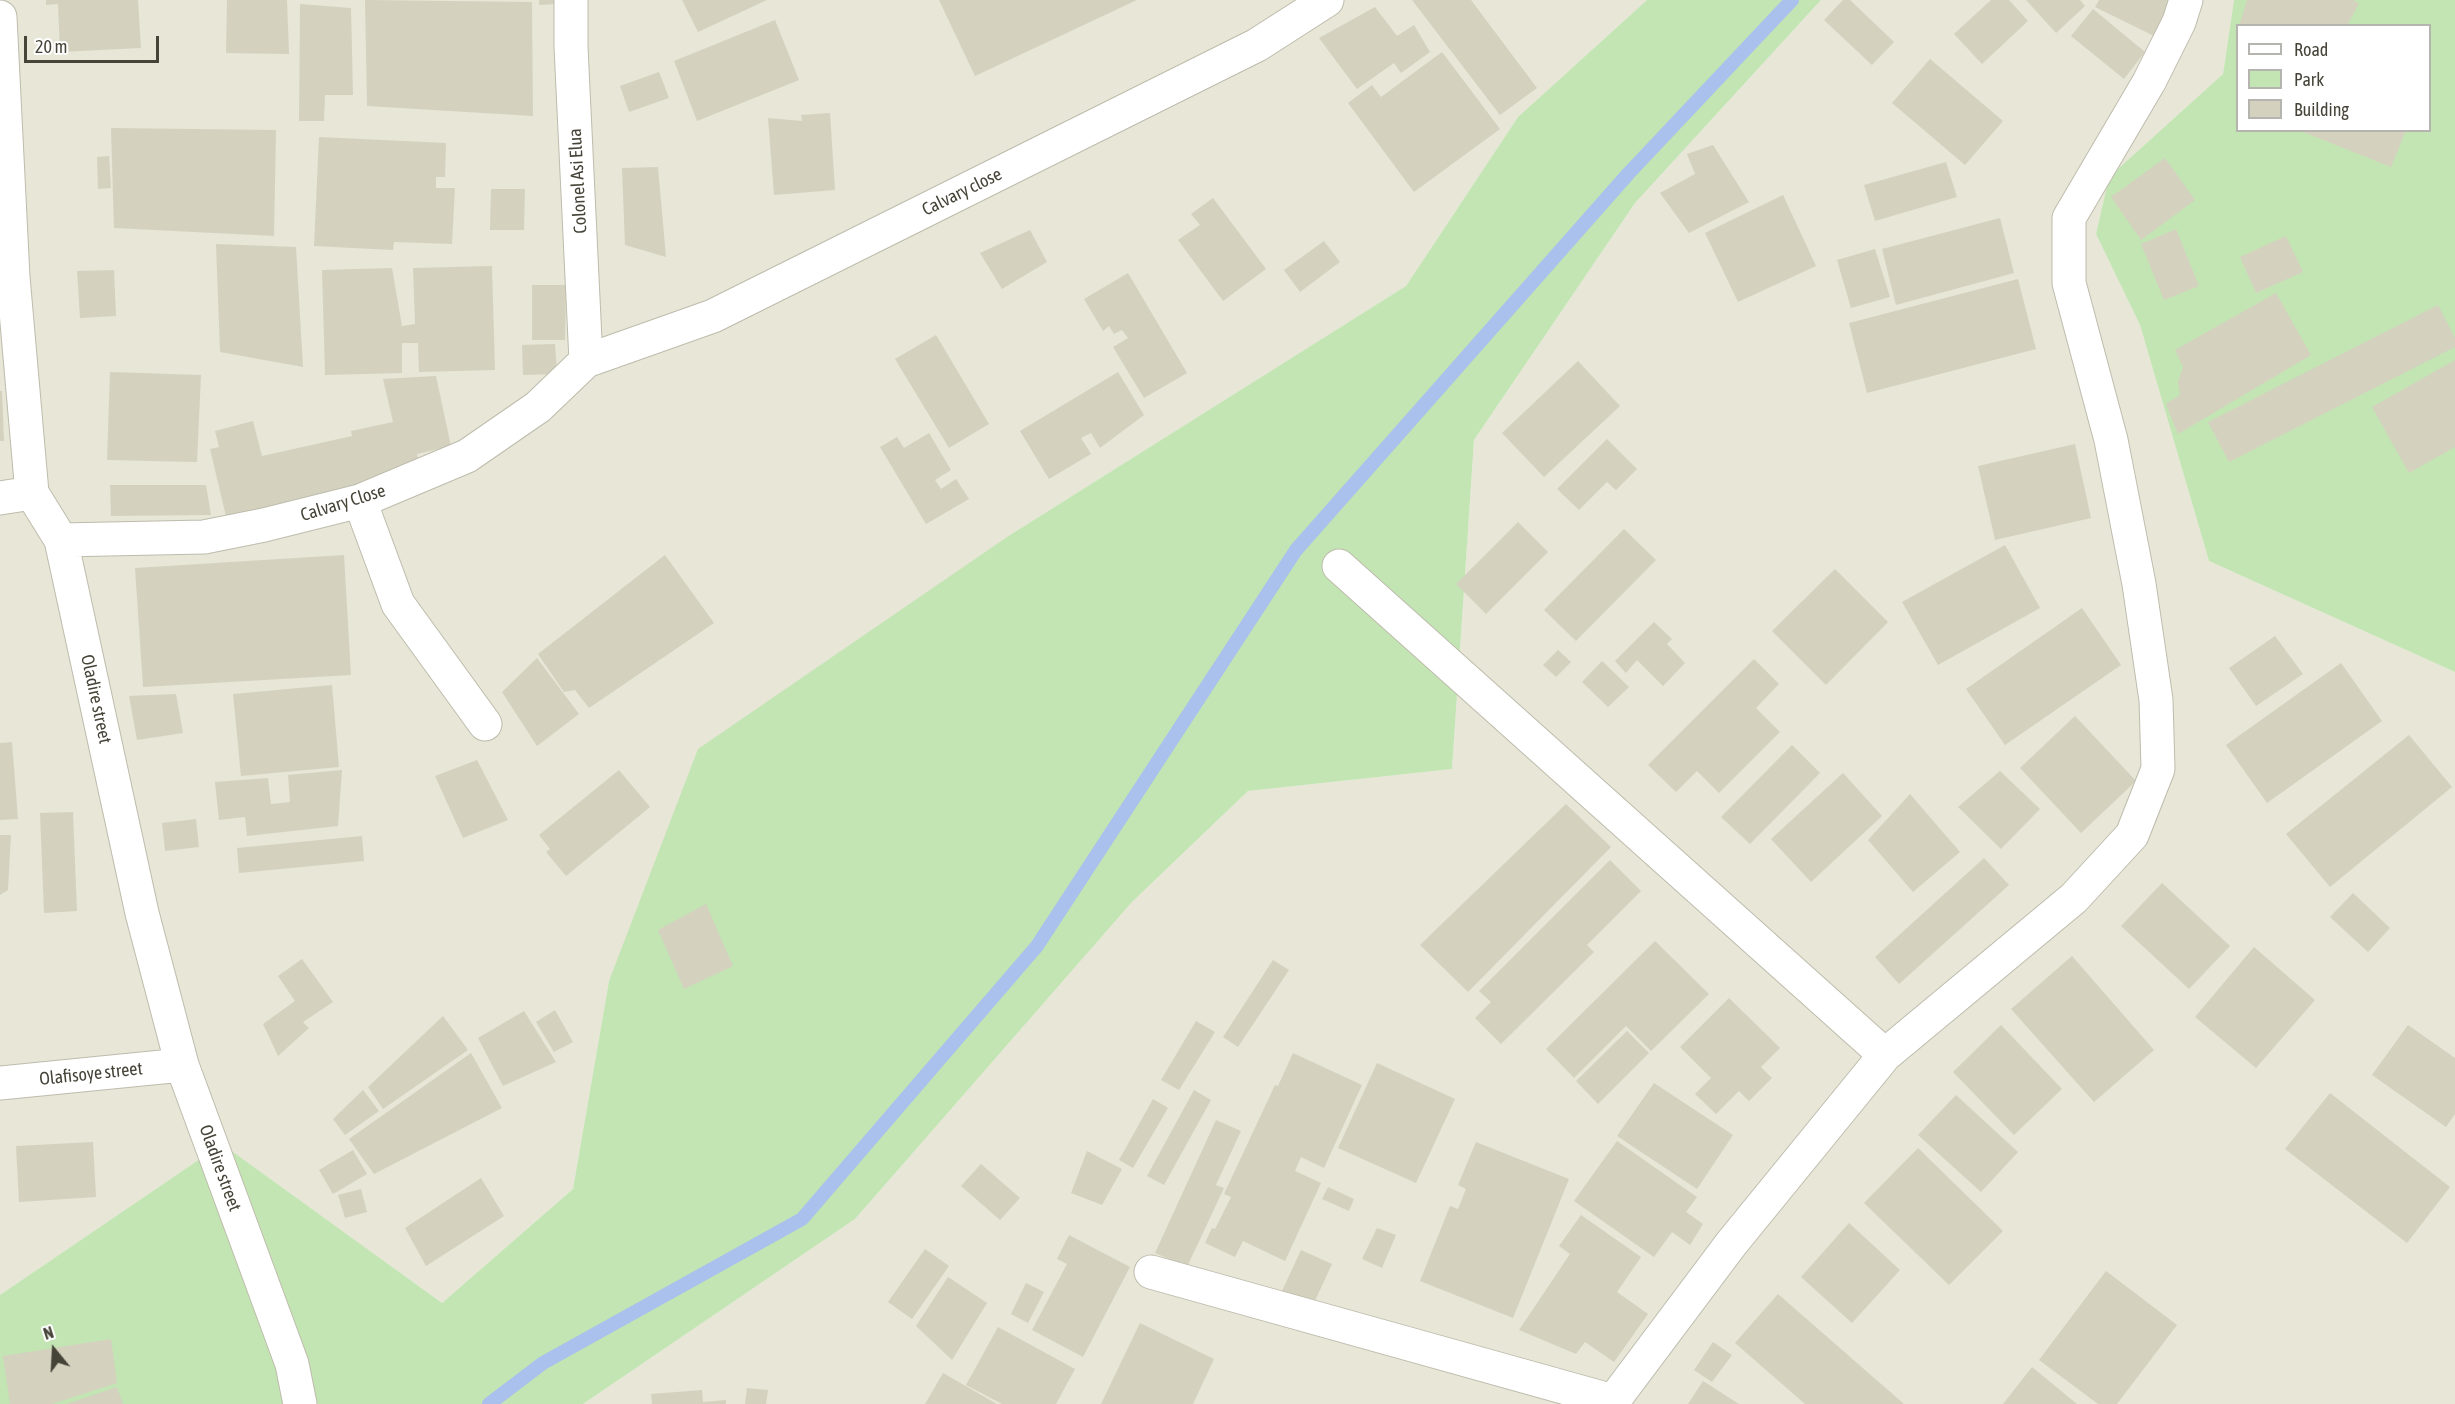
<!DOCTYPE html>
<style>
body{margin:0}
#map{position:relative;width:2455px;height:1404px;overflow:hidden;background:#f3f2e9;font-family:"Asap Condensed",sans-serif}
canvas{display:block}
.legend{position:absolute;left:2236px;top:24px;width:195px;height:108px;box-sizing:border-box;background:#fff;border:2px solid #b5b4af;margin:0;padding:8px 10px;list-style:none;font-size:18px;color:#464438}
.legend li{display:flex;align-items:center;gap:12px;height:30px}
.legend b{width:30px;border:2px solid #b5b4af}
.north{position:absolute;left:24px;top:1320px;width:60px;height:60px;-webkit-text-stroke:4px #fff;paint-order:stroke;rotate:342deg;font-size:16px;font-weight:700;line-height:24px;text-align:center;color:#464438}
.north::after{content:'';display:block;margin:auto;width:21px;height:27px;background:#464438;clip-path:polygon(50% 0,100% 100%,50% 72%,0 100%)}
.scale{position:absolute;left:24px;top:36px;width:135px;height:27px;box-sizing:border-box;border:3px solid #464438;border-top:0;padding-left:8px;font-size:18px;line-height:21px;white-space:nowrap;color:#464438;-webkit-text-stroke:4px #fff;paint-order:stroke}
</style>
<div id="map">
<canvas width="2455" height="1404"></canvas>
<ul class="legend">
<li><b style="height:8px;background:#fff"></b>Road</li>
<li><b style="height:16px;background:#c3e5b4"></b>Park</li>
<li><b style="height:16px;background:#d4d1bf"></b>Building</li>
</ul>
<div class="north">N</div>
<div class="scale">20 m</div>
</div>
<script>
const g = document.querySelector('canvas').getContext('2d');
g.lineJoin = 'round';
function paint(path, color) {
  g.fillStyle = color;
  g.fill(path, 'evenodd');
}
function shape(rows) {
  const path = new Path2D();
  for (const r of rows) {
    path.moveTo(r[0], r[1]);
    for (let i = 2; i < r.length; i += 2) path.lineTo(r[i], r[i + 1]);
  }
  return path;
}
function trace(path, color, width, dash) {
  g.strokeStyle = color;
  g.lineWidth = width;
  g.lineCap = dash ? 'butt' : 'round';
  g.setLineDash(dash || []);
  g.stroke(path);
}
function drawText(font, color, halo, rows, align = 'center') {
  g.font = font + ' "Asap Condensed",sans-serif';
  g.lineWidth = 4.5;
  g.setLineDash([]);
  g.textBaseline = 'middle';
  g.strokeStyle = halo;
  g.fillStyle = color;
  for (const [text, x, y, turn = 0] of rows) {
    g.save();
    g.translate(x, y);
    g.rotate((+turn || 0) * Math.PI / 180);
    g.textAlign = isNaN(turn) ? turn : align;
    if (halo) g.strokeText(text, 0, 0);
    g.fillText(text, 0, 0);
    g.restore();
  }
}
const residential = shape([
 [0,0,1647,0,1518,117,1406,286,1010,535,609,981,573,1189,442,1303,222,1144,0,1295],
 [1821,0,2234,0,2223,74,2109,177,2096,234,2140,325,2209,561,2455,672,2455,1404,583,1404,855,1219,1132,902,1248,791,1452,769,1474,440,1635,203]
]);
const green = shape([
 [1647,0,1821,0,1635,203,1474,440,1452,769,1248,791,1132,902,855,1219,583,1404,0,1404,0,1295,222,1144,442,1303,573,1189,609,981,698,749,1010,535,1406,286,1518,117],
 [2234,0,2455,0,2455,672,2209,561,2140,325,2096,234,2109,177,2223,74],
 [2238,26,2430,26,2430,130,2238,130]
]);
const stream = shape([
 [489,1404,543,1363,802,1219,1037,946,1296,550,1628,174,1792,0]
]);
const building = shape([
 [46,0,138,0,141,48,60,52,58,4,46,5],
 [227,0,287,0,289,54,226,53],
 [365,0,532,2,533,116,367,106],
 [539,0,558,0,558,4,539,5],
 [682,0,767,0,698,32],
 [939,0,1137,0,975,76],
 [1412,0,1471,0,1537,88,1500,115],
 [1843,0,1850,0,1894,42,1872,65,1824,20],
 [1991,0,2009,0,2028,21,1982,64,1954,34],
 [2026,0,2080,0,2085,6,2056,33],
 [2099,0,2171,0,2154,36,2095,7],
 [2247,0,2353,0,2359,3,2347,26,2239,26],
 [300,4,351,8,353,95,325,95,324,121,299,121],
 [1375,7,1397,36,1414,25,1430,52,1401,73,1394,63,1357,89,1319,38],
 [2093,9,2145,52,2124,79,2071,36],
 [775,20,799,80,697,121,674,61],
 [1442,52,1500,129,1414,192,1348,103,1372,85,1381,97],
 [1930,59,2003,121,1965,165,1892,103],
 [659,72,669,98,629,112,620,86],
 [830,113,835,190,774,195,768,118,802,121,801,115],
 [111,128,276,130,274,236,114,228],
 [2298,130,2406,130,2391,167],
 [319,137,446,143,445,177,436,177,436,188,455,188,452,244,394,242,393,250,314,246],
 [1713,145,1749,202,1689,233,1660,193,1695,174,1687,154],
 [109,156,111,188,98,189,97,157],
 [2165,158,2195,200,2141,240,2111,197],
 [1946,162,1957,197,1875,221,1864,185],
 [658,167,666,257,625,245,622,168],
 [491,189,525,189,524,230,490,230],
 [1783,195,1816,266,1738,302,1705,233],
 [1213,198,1266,269,1223,301,1178,240,1200,225,1191,214],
 [2000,218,2014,273,1896,305,1882,249],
 [2176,229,2199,286,2164,300,2141,244],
 [1030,230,1047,262,1002,289,980,253],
 [2286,236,2303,272,2256,293,2240,257],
 [1324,241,1340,262,1300,292,1284,270],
 [216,244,296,247,303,367,220,352],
 [1875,249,1890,297,1851,308,1837,260],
 [492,266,495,370,419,372,418,343,402,343,402,373,325,375,322,270,392,268,402,326,415,324,413,268],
 [114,270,116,316,80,318,77,271],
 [1128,273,1187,373,1144,398,1113,347,1128,338,1122,330,1114,334,1109,326,1103,331,1084,299],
 [2018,279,2036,349,1867,393,1849,323],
 [532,285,566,285,565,340,532,340],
 [2276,293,2311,355,2178,434,2166,404,2180,395,2178,382,2183,367,2175,350],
 [2438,305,2455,338,2455,347,2229,462,2208,422],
 [936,335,989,424,949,448,895,359],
 [555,344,557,374,523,375,522,345],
 [2455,360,2455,447,2409,473,2372,407],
 [1578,361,1620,406,1544,477,1502,433],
 [110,372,201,375,197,462,107,460],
 [1118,372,1144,415,1100,448,1091,433,1081,438,1091,454,1049,479,1020,431],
 [436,376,451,446,417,454,420,468,362,481,363,489,229,529,210,449,219,447,215,431,253,421,262,456,352,436,351,431,393,422,383,379],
 [0,391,2,391,4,441,0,441],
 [929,433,951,470,935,480,941,489,956,479,969,499,926,524,880,447,897,437,904,448],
 [1607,439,1637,469,1616,490,1607,482,1579,510,1557,489],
 [2075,444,2091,518,1995,540,1978,466],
 [110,485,206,485,211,515,111,516],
 [1518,522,1548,552,1486,614,1456,584],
 [1624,529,1656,560,1576,641,1544,610],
 [2005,545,2040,608,1938,665,1902,602],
 [344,555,351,675,143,687,135,568],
 [665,555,714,623,589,708,575,690,564,692,538,654],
 [1835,569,1888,622,1826,685,1772,631],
 [2082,608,2121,665,2005,745,1966,689],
 [1654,622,1672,639,1667,644,1685,663,1663,686,1637,660,1626,673,1615,661],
 [2275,636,2303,674,2256,706,2229,668],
 [1558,650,1571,662,1556,677,1543,665],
 [537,658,579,714,537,746,502,692],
 [1754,659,1779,684,1756,708,1780,732,1719,793,1697,771,1676,792,1648,765],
 [1602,661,1629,687,1608,707,1582,682],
 [2341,663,2382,721,2267,803,2226,745],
 [332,685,339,767,241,776,233,694],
 [176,694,183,733,137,740,129,696],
 [2075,716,2136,781,2081,833,2020,768],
 [2409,735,2452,787,2330,887,2286,834],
 [12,742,18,819,0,820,0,743],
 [1792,745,1820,773,1750,844,1721,817],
 [477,760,508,820,463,838,435,776],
 [342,770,338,826,247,836,245,817,219,820,215,782,268,778,271,804,290,802,288,775],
 [619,770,650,807,566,876,546,852,550,849,539,835],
 [2000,771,2040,809,2001,849,1958,807],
 [1843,773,1882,816,1811,882,1771,839],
 [1910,794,1960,852,1913,892,1868,840],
 [1566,804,1611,847,1468,992,1420,945],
 [73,812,77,911,44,913,40,813],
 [196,819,199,847,165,851,162,823],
 [0,835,11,835,8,890,0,895],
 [362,836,364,861,239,873,237,848],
 [1984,858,2009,885,1899,984,1875,957],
 [1610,860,1641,891,1587,945,1594,952,1501,1044,1475,1018,1491,1002,1479,991],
 [2162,883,2230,946,2189,989,2121,926],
 [2353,893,2390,928,2368,952,2330,917],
 [706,904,733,966,684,989,658,930],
 [1655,941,1709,994,1651,1051,1626,1026,1574,1078,1546,1049],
 [2254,947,2315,1000,2256,1068,2195,1017],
 [2072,956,2154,1050,2094,1102,2011,1009],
 [302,959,333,1002,303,1022,309,1028,278,1056,263,1024,295,1001,278,976],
 [1273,960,1289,970,1238,1047,1223,1037],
 [1729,998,1780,1048,1761,1067,1772,1078,1749,1101,1739,1091,1716,1114,1695,1094,1711,1078,1680,1047],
 [555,1010,573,1042,554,1052,536,1022],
 [524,1011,556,1062,503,1086,478,1038],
 [443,1016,468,1050,383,1109,368,1087],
 [1196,1021,1215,1032,1179,1090,1161,1080],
 [2001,1025,2062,1089,2014,1135,1953,1072],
 [2408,1025,2455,1058,2455,1114,2446,1127,2372,1075],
 [1627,1031,1649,1053,1598,1104,1576,1081],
 [471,1053,502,1108,374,1174,349,1139],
 [1293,1053,1362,1085,1324,1168,1301,1157,1295,1171,1321,1183,1285,1261,1243,1241,1235,1257,1205,1243,1212,1228,1215,1229,1231,1197,1224,1194,1275,1085,1278,1086],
 [1377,1063,1455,1099,1416,1183,1338,1148],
 [1654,1083,1733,1135,1697,1189,1617,1136],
 [363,1090,379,1111,345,1135,333,1119],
 [1194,1090,1211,1100,1164,1185,1147,1176],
 [2330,1093,2450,1187,2407,1243,2285,1149],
 [1956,1095,2018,1152,1981,1192,1918,1135],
 [1153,1099,1168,1108,1133,1168,1119,1160],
 [1216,1120,1241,1131,1216,1185,1224,1188,1187,1267,1155,1253],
 [1617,1141,1697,1197,1686,1212,1703,1224,1690,1245,1672,1232,1654,1257,1574,1201],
 [93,1142,96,1197,19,1202,16,1146],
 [1476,1142,1569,1179,1513,1318,1420,1281,1450,1206,1458,1209,1466,1189,1458,1185],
 [1918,1148,2003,1231,1949,1285,1864,1203],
 [353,1150,367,1174,333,1194,319,1170],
 [1087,1151,1122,1169,1102,1205,1071,1193],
 [981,1164,1020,1198,1000,1220,961,1186],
 [481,1178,504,1216,426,1266,405,1228],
 [1328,1187,1354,1199,1349,1211,1322,1199],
 [361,1189,367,1212,345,1218,338,1195],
 [1581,1215,1641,1257,1617,1292,1648,1314,1614,1362,1585,1342,1576,1354,1519,1330,1570,1254,1559,1246],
 [1849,1223,1900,1270,1852,1323,1801,1277],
 [1377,1228,1396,1235,1382,1268,1362,1259],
 [1069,1235,1130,1267,1083,1357,1032,1330,1067,1264,1057,1259],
 [925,1249,949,1266,912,1319,888,1302],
 [1301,1250,1332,1264,1313,1305,1282,1291],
 [2106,1271,2177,1325,2117,1404,2098,1404,2039,1360],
 [948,1277,987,1303,952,1360,916,1326],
 [1026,1283,1044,1292,1028,1323,1011,1314],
 [1778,1294,1904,1404,1805,1404,1735,1343],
 [1140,1323,1214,1359,1193,1404,1101,1404],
 [998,1327,1075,1369,1056,1404,1002,1404,966,1385],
 [111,1339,117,1383,52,1404,10,1404,3,1356],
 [1713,1342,1732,1355,1712,1382,1694,1370],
 [2032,1367,2077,1404,2003,1404],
 [943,1373,997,1404,925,1404],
 [1703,1381,1739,1404,1688,1404],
 [117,1387,123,1404,66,1404],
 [747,1388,768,1390,766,1404,745,1404],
 [702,1390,703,1402,726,1400,726,1404,652,1404,651,1394]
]);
const street = shape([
 [571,0,571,47,586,361],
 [0,17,13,277,32,493,61,540,142,913,182,1065,292,1364,300,1404],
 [0,498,32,493],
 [360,501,398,604,485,724],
 [61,540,204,537,264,525,360,501,467,456,538,407,586,361,713,316,1257,45,1327,0],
 [1339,566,1885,1055],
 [0,1083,182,1065],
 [1151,1272,1613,1401],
 [1611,1404,1731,1244,1885,1055,2074,898,2132,835,2158,769,2156,700,2139,584,2111,440,2069,283,2069,218,2149,82,2179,22,2186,0]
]);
const streetNames = [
 ["Colonel Asi Elua",578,181,-93],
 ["Calvary close",962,192,-26],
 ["Calvary Close",343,503,-17],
 ["Oladire street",96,699,78],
 ["Olafisoye street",91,1074,-6],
 ["Oladire street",220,1168,70]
];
paint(residential, '#e7e6d7');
paint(green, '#c3e5b4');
trace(stream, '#a9c1ec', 14);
paint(building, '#d4d1bf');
trace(street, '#bebcac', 35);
trace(street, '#fff', 33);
drawText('18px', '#464438', '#fff', streetNames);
</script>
